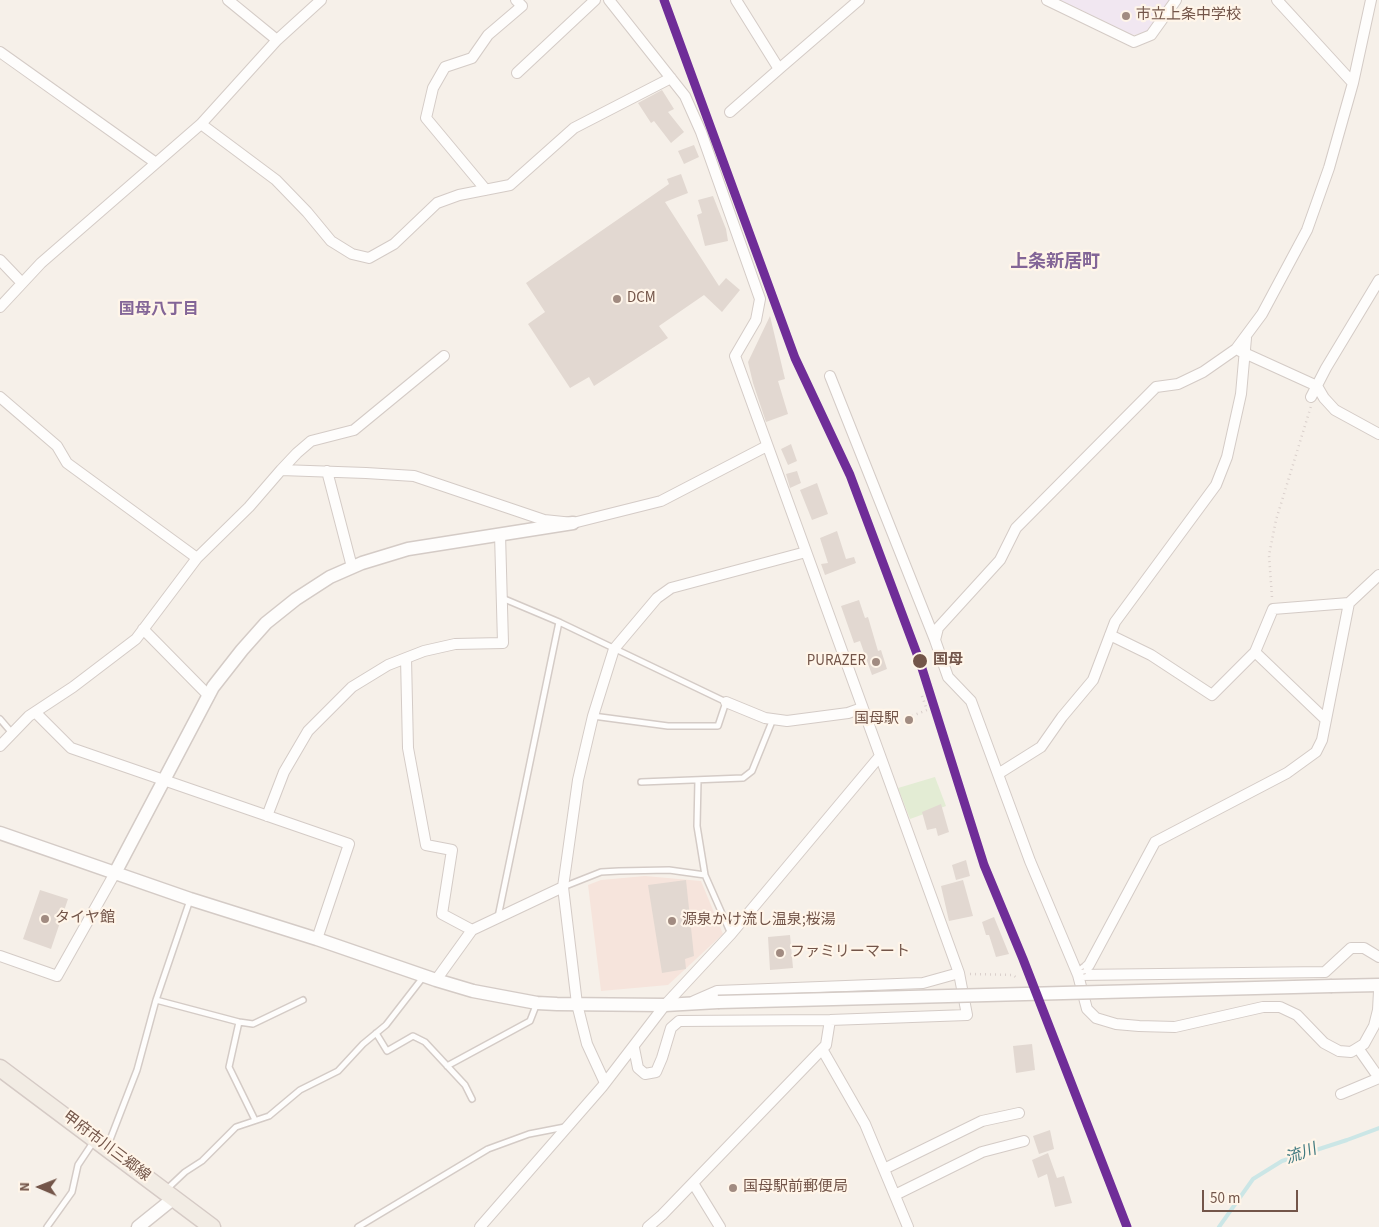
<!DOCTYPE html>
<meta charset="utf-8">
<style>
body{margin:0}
#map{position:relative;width:1379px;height:1227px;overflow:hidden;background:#f6f0e9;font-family:"Source Sans 3",sans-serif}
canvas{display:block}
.north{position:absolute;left:15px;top:1162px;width:50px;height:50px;-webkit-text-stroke:4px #fff5e9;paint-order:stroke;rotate:271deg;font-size:14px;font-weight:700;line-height:20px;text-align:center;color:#735549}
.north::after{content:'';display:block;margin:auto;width:18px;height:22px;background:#735549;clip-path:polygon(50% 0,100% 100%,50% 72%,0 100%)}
.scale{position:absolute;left:1202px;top:1190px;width:96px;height:22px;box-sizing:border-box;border:2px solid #735549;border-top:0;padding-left:6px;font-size:15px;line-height:18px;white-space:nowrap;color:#735549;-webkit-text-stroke:4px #fff5e9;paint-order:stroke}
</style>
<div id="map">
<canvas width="1379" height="1227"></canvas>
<div class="north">N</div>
<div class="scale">50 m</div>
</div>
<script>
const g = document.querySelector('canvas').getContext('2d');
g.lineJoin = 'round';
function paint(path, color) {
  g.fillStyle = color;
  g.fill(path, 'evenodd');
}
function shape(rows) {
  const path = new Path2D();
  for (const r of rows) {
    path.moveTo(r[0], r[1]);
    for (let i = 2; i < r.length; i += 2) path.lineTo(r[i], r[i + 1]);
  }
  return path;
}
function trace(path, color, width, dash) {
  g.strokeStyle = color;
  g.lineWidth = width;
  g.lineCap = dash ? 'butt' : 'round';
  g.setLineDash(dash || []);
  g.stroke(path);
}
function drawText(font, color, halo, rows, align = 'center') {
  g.font = font + ' "Source Sans 3","Noto Sans JP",sans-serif';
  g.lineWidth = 4.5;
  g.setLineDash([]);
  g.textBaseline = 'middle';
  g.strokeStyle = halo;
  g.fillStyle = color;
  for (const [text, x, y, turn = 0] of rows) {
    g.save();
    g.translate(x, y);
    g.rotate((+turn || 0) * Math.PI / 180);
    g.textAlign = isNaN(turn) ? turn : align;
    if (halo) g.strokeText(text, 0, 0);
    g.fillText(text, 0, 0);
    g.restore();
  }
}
const commercial = shape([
 [645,876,701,881,723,934,668,985,601,991,588,885,601,880]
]);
const education = shape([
 [1060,0,1171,0,1146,33,1132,35]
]);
const green = shape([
 [935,777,946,806,910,819,898,788]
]);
const stream = shape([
 [1219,1227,1253,1179,1282,1161,1347,1140,1379,1128]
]);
const building = shape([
 [662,90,674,109,668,112,684,132,671,143,654,121,651,123,638,103],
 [694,145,699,157,684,164,678,151],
 [681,174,688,193,665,202,719,286,726,278,740,290,722,312,704,295,659,326,668,338,594,386,589,377,570,388,528,324,545,312,526,283,669,184,667,179],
 [713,196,726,229,728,241,705,246,697,215,702,213,698,200],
 [770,316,785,379,778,381,788,414,766,422,753,383,748,362],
 [791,444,797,461,788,465,781,449],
 [797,471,801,483,790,488,786,474],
 [817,483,828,514,812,520,800,490],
 [837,531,846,559,854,557,856,563,825,575,821,564,828,563,820,538],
 [859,600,865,618,868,617,878,651,881,650,887,669,872,675,860,641,854,643,841,606],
 [941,804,949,832,938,836,936,828,927,830,922,812],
 [966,860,970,876,956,880,952,865],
 [686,880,694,956,685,959,686,969,662,973,648,885],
 [963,880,973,916,949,921,941,886],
 [40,890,68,899,51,949,23,939],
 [994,917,1009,954,996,957,989,935,986,935,982,922],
 [790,935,793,968,770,970,768,937],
 [1032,1044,1035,1070,1016,1073,1013,1046],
 [1050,1130,1054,1149,1039,1154,1033,1136],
 [1048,1153,1057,1178,1064,1176,1072,1203,1055,1207,1047,1174,1038,1178,1032,1160]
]);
const path = shape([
 [1272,597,1269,555,1276,520,1311,406],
 [912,716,927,710,922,696],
 [970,974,1013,975,1018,979]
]);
const service = shape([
 [502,598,559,622,726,702,718,726,668,726,593,716],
 [0,719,12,733],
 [698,780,697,826,705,875],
 [641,782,743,778,752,771,773,719],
 [563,887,601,872,619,871,669,870,705,875,731,934],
 [498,917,559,622],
 [156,1000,239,1022,253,1024,303,1000],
 [239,1022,229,1067,255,1120],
 [376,1033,387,1051,413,1036,425,1042,465,1085,472,1099],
 [447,1066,530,1021,537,1003],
 [108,1145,137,1070,156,1000,190,900],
 [167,1189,185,1172,202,1161,236,1127,269,1116,300,1090,338,1071,363,1044,386,1025,424,976],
 [47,1227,72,1192,78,1165,94,1141],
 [358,1227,488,1149,529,1134,565,1127]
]);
const minor = shape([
 [228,0,277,40],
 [609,0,685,96,701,132,760,299,756,320,735,356,959,973,967,1015,830,1020,679,1021,671,1028,662,1058,656,1072,645,1074,638,1068,634,1048],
 [736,0,779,69,859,0],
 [1047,0,1134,42,1151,35,1176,0],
 [1277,0,1353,83],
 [1371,0,1353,83,1329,168,1307,230,1262,314,1236,349,1203,372,1178,384,1156,387,1016,528,1000,560,938,628,935,640,948,677,971,701,1030,861,1078,975,1087,1009,1096,1018,1116,1024,1139,1026,1175,1027,1263,1007,1280,1007,1297,1015,1324,1043,1339,1051,1351,1052,1364,1044,1374,1026,1378,1010,1379,991],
 [0,52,156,163],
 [517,73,595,0],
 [730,112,779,69],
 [201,124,276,180,307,212,331,241,352,254,369,258,394,244,437,203,459,195,510,185,574,128,671,78],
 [486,190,426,118,433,88,445,67,472,58,488,35,522,6,516,0],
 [0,260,22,283],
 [0,307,41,263,201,124,277,40,321,0],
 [1240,351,1317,386,1324,398,1335,410,1379,434],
 [830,376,935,640],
 [0,397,57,446,67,463,197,558],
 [1311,397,1326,368,1379,280],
 [281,470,366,473,414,476,544,520,573,523,661,501,767,446],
 [327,471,352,567],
 [143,629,209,696],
 [1110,635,1151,655,1212,695,1255,652,1273,609,1349,603],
 [1255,652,1326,720],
 [406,658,408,748,426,845,452,850,442,914,472,930],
 [726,702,765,718,787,721,848,713,862,708],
 [35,712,71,748,349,844,317,939],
 [0,746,29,716,73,687,136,639,197,558,249,507,281,470,297,453,311,441,354,430,444,356],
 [998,774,1041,747,1062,717,1093,680,1115,622,1216,485,1227,457,1241,394,1246,338],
 [267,816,284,772,308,731,352,687,388,665,424,651,455,644,503,643,500,534],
 [0,956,57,976,115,873],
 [1078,975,1089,965,1155,842,1287,773,1316,752,1322,740,1349,603,1379,575],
 [1078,975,1325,972,1351,948,1364,948,1379,957],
 [436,980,472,930,563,887],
 [694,1001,717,991,923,983,959,973],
 [1358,1048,1379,1078],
 [822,1049,865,1124,908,1227],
 [605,1083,587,1044,577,1004,563,887,578,780,593,716,614,649,657,598,671,588,806,552],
 [1341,1094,1379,1078],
 [884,1169,982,1121,1019,1113],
 [693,1183,720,1227],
 [895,1195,982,1152,1024,1141],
 [480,1227,602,1087,665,1005,731,934,880,756],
 [648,1227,662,1215,826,1045,830,1020]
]);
const tertiary = shape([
 [0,833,190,899,317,939,436,980,473,991,537,1003,557,1004,665,1005,718,1002],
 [115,873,213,687,242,650,266,623,296,599,330,577,362,563,408,549,573,523],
 [1332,986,1379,985],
 [138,1227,174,1198]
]);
const primary = shape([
 [0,1068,212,1227]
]);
const pathBridge = shape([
 [1081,964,1086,978]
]);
const tertiaryBridge = shape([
 [718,1002,1332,986]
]);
const rail1 = shape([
 [664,0,795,358,850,475,920,662,984,865,1023,959,1127,1227]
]);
const markers = [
 [1126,16,5,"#a18b81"],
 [617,299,5,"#a18b81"],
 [920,661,8,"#735549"],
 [876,662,5,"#a18b81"],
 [909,720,5,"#a18b81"],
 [45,919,5,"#a18b81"],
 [672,921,5,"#a18b81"],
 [780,953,5,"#a18b81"],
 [733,1188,5,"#a18b81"]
];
const poiNames = [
 ["市立上条中学校",1136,16],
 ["DCM",627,299],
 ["PURAZER",866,662,"right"],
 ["国母駅",899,720,"right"],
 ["タイヤ館",55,919],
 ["源泉かけ流し温泉;桜湯",682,921],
 ["ファミリーマート",790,953],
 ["国母駅前郵便局",743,1188]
];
const stopNames = [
 ["国母",933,661]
];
const streetNames = [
 ["甲府市川三郷線",106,1147,37]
];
const neighbourhoodNames = [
 ["国母八丁目",159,310]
];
const waterNames = [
 ["流川",1301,1155,-20]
];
const quarterNames = [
 ["上条新居町",1055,263]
];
paint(commercial, '#f6e4dc');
paint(education, '#f1e7f1');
paint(green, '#e3ecd4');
trace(stream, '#cbe6e6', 4);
paint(building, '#e2d8d1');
trace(service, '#d4cbc6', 8);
trace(minor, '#d4cbc6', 12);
trace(tertiary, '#d4cbc6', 15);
trace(primary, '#d5cac5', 19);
trace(path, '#dad0cc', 2.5, [1, 4]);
trace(service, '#fefdfc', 5);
trace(minor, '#fefdfc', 10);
trace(tertiary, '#fefdfc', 12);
trace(primary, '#f2ece4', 16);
trace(tertiaryBridge, '#d4cbc6', 15, []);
trace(pathBridge, '#dad0cc', 2.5, [1, 4]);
trace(tertiaryBridge, '#fefdfc', 12);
trace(rail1, '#6f2d98', 9);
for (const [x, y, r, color] of markers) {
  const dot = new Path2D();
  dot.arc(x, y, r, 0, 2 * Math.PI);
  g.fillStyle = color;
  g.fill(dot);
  trace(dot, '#fff5e9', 2);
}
drawText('15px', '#735549', '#fff5e9', poiNames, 'left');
drawText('bold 15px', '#735549', '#fff5e9', stopNames, 'left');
drawText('15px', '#735549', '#fff5e9', streetNames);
drawText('bold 16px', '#836597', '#fff5e9', neighbourhoodNames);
drawText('italic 16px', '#407a80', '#fff5e9', waterNames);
drawText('bold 18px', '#836597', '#fff5e9', quarterNames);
</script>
